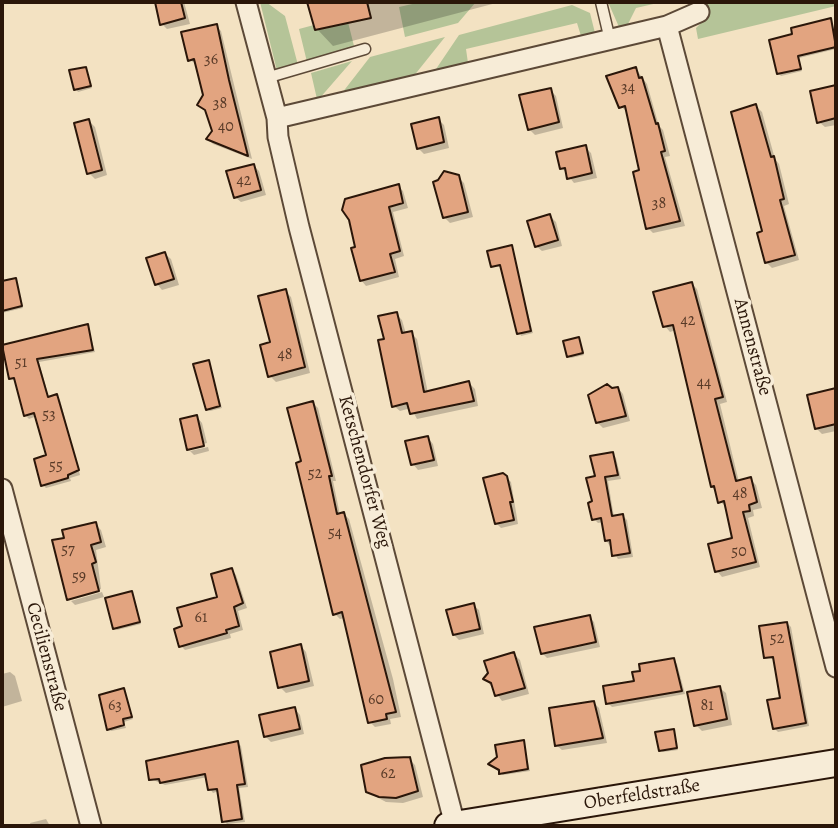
<!DOCTYPE html>
<meta charset="utf-8">
<style>
body{margin:0}
#map{position:relative;width:838px;height:828px;overflow:hidden;background:#f3e2c2;font-family:Alegreya,serif}
canvas{display:block}
.frame{position:absolute;inset:0;border:4px solid #2a1609;pointer-events:none}
</style>
<div id="map">
<canvas width="838" height="828"></canvas>
<div class="frame"></div>
</div>
<script>
const g = document.querySelector('canvas').getContext('2d');
g.lineJoin = 'round';
function paint(path, color) {
  g.fillStyle = color;
  g.fill(path, 'evenodd');
}
function shape(rows) {
  const path = new Path2D();
  for (const r of rows) {
    path.moveTo(r[0], r[1]);
    for (let i = 2; i < r.length; i += 2) path.lineTo(r[i], r[i + 1]);
  }
  return path;
}
function trace(path, color, width, dash) {
  g.strokeStyle = color;
  g.lineWidth = width;
  g.lineCap = dash ? 'butt' : 'round';
  g.setLineDash(dash || []);
  g.stroke(path);
}
function drawText(font, color, halo, rows, align = 'center') {
  g.font = font + ' Alegreya,serif';
  g.lineWidth = 7;
  g.setLineDash([]);
  g.textBaseline = 'middle';
  g.strokeStyle = halo;
  g.fillStyle = color;
  for (const [text, x, y, turn = 0] of rows) {
    g.save();
    g.translate(x, y);
    g.rotate((+turn || 0) * Math.PI / 180);
    g.textAlign = isNaN(turn) ? turn : align;
    if (halo) g.strokeText(text, 0, 0);
    g.fillText(text, 0, 0);
    g.restore();
  }
}
const green = shape([
 [260,2,266,2,285,16,298,65,277,71],
 [421,2,476,2,458,23,405,37,399,7],
 [608,2,662,2,636,8,628,24,619,27],
 [694,2,836,2,836,6,698,39,696,28,701,23,702,16],
 [572,5,590,13,595,33,581,36,577,23,466,49,468,63,434,72,459,35],
 [348,22,355,50,307,62,299,29,314,25,315,30],
 [445,37,413,77,342,93,370,57],
 [352,61,319,99,317,99,311,73]
]);
const shadow = shape([
 [156,2,184,2,190,24,167,29,162,24],
 [309,2,500,2,333,46,317,29],
 [831,20,836,35,836,49,799,58,802,71,781,76,779,74,794,35],
 [216,26,221,31,252,159,213,144,208,139,214,132,208,111,199,105,205,95,197,64,189,60],
 [85,69,92,88,78,92,76,89],
 [636,69,647,84,659,126,663,130,670,156,665,157,685,226,653,233,648,228,641,172,628,112,621,107],
 [836,86,836,125,825,127,819,122,812,92],
 [550,90,556,96,563,128,535,135,529,129],
 [756,106,762,112,775,159,779,164,789,204,784,206,799,260,772,268,766,262],
 [438,119,444,125,449,148,424,154,418,148],
 [89,121,95,127,107,175,95,179,89,173],
 [585,147,591,153,597,178,574,183,562,168],
 [254,166,259,171,266,195,241,202,235,197],
 [458,177,464,183,473,217,450,223,444,217],
 [398,186,403,191,408,208,393,212,404,256,395,259,399,277,366,286,361,280,351,219],
 [550,216,556,222,562,246,542,251,536,246],
 [511,247,533,333,521,336,502,267,493,266],
 [165,254,171,259,179,285,162,290,157,284],
 [15,280,23,308,2,313,2,283],
 [692,284,697,289,727,402,720,404,739,482,750,479,756,485,762,508,753,510,754,516,748,518,760,567,722,577,717,571,734,539,727,507,720,502,712,486,676,330,670,332,665,326],
 [285,291,291,297,310,373,276,382,270,376],
 [396,314,402,320,406,334,411,333,417,339,428,393,469,383,475,389,478,406,417,419,411,408,400,411,394,406,386,340],
 [88,326,95,352,39,362,49,398,57,396,60,400,80,475,70,478,71,481,46,488,43,485,48,457,37,416,29,419,25,415,16,381,10,378,2,347],
 [578,339,584,355,571,358,569,356],
 [208,362,222,408,210,411,207,409],
 [607,386,618,388,623,394,630,421,603,428,598,423,590,395],
 [836,390,836,431,822,434,816,428,809,397],
 [313,403,318,408,336,481,333,481,340,515,344,514,349,519,393,679,401,717,390,719,391,724,375,727,370,722,345,618,340,619,335,614,303,463],
 [197,417,202,423,207,443,190,447,190,451,189,449],
 [428,438,433,444,438,466,418,470,413,464],
 [208,447,209,451,194,455,190,451],
 [612,454,616,458,621,479,608,481,614,517,623,516,627,520,633,557,618,559,606,540,603,522,598,523,594,519,597,477],
 [506,477,511,482,518,524,501,528,497,524],
 [95,524,101,530,106,547,96,550,101,589,70,597,70,600,66,539],
 [232,570,236,575,247,608,238,611,243,630,230,634,231,638,185,650,181,646,184,627,219,598],
 [102,592,104,597,75,605,71,601],
 [131,593,141,624,117,630,115,628],
 [473,605,479,610,484,634,459,640,454,635],
 [589,617,594,622,600,647,547,658,543,654],
 [787,623,791,627,809,726,778,732,774,728,782,700,775,660,766,657],
 [301,646,306,652,314,686,286,693,280,687],
 [514,654,520,660,529,694,502,701,485,678],
 [673,660,677,664,685,694,612,707,608,703,636,682,642,672],
 [10,672,15,676,22,701,2,707,2,674],
 [720,688,726,693,732,725,702,731,696,725],
 [124,690,133,719,124,722,126,728,111,731,109,729],
 [594,703,599,708,607,743,562,750,556,745],
 [295,709,300,715,304,734,271,742,265,736],
 [673,731,678,750,663,752,660,750],
 [523,742,530,771,503,775,490,765],
 [238,743,241,746,248,787,239,788,245,822,227,824,224,821,219,791,213,793,210,789,208,777,165,785,151,779],
 [409,759,415,765,423,797,403,803,386,802,367,792],
 [46,819,50,826,31,826,30,823]
]);
const building = shape([
 [155,2,181,2,185,18,160,25,155,2],
 [307,2,367,2,371,18,315,30,307,2],
 [831,18,836,47,798,56,801,69,777,74,769,40,792,34,791,28,831,18],
 [217,24,229,80,248,156,206,139,212,131,205,110,197,105,203,95,194,59,188,61,181,32,217,24],
 [86,67,91,86,74,90,69,70,86,67],
 [636,67,639,78,642,77,656,124,658,123,665,151,661,152,680,221,646,229,633,172,639,170,625,106,619,108,606,76,636,67],
 [836,85,836,118,817,123,810,91,836,85],
 [551,88,559,122,528,130,519,95,551,88],
 [756,104,771,157,774,156,784,199,780,200,795,255,765,263,757,233,762,231,731,112,756,104],
 [439,117,444,142,417,149,411,124,439,117],
 [89,119,102,170,87,174,74,123,89,119],
 [586,145,592,173,567,179,565,168,560,169,556,152,586,145],
 [254,164,261,190,234,198,226,171,254,164],
 [444,171,459,175,468,212,443,218,433,182,438,180,444,171],
 [399,184,403,203,389,207,400,251,390,254,395,272,360,281,351,248,355,247,349,220,342,210,345,199,399,184],
 [550,214,558,240,535,247,527,221,550,214],
 [512,245,531,331,517,334,500,265,491,267,487,251,512,245],
 [165,252,174,279,155,285,146,258,165,252],
 [16,278,22,306,2,311,2,281,16,278],
 [692,282,723,397,715,399,736,481,751,477,757,502,749,505,750,511,743,512,756,562,715,572,708,544,732,538,724,501,718,503,714,486,711,487,673,325,663,327,653,292,692,282],
 [286,289,305,367,268,377,260,345,270,342,258,296,286,289],
 [397,312,402,333,412,331,424,392,469,381,474,401,410,414,407,403,392,407,378,340,384,339,378,316,397,312],
 [88,324,93,350,37,359,48,397,57,394,79,470,68,475,68,478,41,486,34,459,46,455,34,413,24,416,14,378,9,379,2,345,88,324],
 [579,337,583,353,567,357,563,341,579,337],
 [209,360,220,406,206,410,193,364,209,360],
 [607,384,612,388,618,387,626,416,596,423,588,395,607,384],
 [836,388,836,424,815,429,807,395,836,388],
 [313,401,332,476,329,476,337,514,344,512,396,712,386,714,387,719,368,723,342,612,333,615,296,463,301,461,287,408,313,401],
 [197,415,204,446,187,450,180,419,197,415],
 [428,436,434,460,411,465,405,441,428,436],
 [613,452,618,475,605,477,612,516,623,514,630,553,612,556,610,540,605,541,601,518,592,520,588,503,592,501,586,478,595,476,590,456,613,452],
 [503,473,507,476,513,502,510,502,514,520,495,524,483,478,503,473],
 [96,522,101,542,91,545,96,562,92,564,99,591,67,600,52,540,64,538,62,530,96,522],
 [232,568,243,603,234,607,239,626,226,630,227,633,179,647,174,629,182,626,177,608,217,597,211,574,232,568],
 [132,591,140,622,113,629,105,598,132,591],
 [474,603,480,629,453,635,446,610,474,603],
 [590,615,596,642,541,654,534,627,590,615],
 [787,622,806,723,773,729,767,700,780,698,773,657,764,658,759,626,787,622],
 [301,644,309,681,278,688,270,652,301,644],
 [514,652,525,688,495,696,491,683,483,679,488,673,484,661,514,652],
 [674,658,682,691,606,704,603,686,634,681,632,672,640,671,639,664,674,658],
 [720,686,727,719,694,726,687,692,720,686],
 [124,688,132,717,123,719,124,725,107,730,99,695,124,688],
 [594,701,603,738,555,746,549,708,594,701],
 [295,707,300,729,264,737,259,715,295,707],
 [674,729,677,748,659,751,655,732,674,729],
 [524,740,528,769,499,774,499,770,488,764,497,757,495,745,524,740],
 [238,741,245,784,237,785,242,819,222,822,217,789,208,790,205,774,160,783,159,779,149,780,146,761,238,741],
 [410,757,418,791,396,798,379,797,366,792,361,765,385,758,410,757]
]);
const lane = shape([
 [601,2,610,40],
 [266,78,365,49]
]);
const street = shape([
 [246,2,277,118,278,137,299,227,455,825],
 [667,26,836,667],
 [277,118,667,26,699,12],
 [2,489,91,826]
]);
const secondary = shape([
 [448,826,836,763]
]);
const numberNames = [
 ["36",211,60],
 ["34",628,88],
 ["38",220,104],
 ["40",226,127],
 ["42",244,181],
 ["38",659,204],
 ["42",688,321],
 ["48",285,355],
 ["51",21,363],
 ["44",704,383],
 ["53",49,415],
 ["55",56,466],
 ["52",315,474],
 ["48",740,494],
 ["54",335,533],
 ["57",68,550],
 ["50",739,552],
 ["59",79,577],
 ["61",201,618],
 ["52",777,639],
 ["60",376,700],
 ["63",115,706],
 ["81",707,706],
 ["62",388,774]
];
const streetNames = [
 ["Annenstraße",752,347,75],
 ["Ketschendorfer Weg",364,472,75],
 ["Cecilienstraße",46,657,75],
 ["Oberfeldstraße",642,795,-9]
];
paint(green, '#b5c498');
paint(shadow, '#0003');
paint(building, '#e2a480');
trace(building, '#2a1609', 2);
trace(lane, '#5c4937', 13);
trace(street, '#5c4937', 23);
trace(secondary, '#2a1609', 30);
trace(lane, '#f7ecd7', 10);
trace(street, '#f7ecd7', 19);
trace(secondary, '#f7ecd7', 26);
drawText('16px', '#583a27', null, numberNames);
drawText('19px', '#2a1609', '#f7ecd7', streetNames);
</script>
